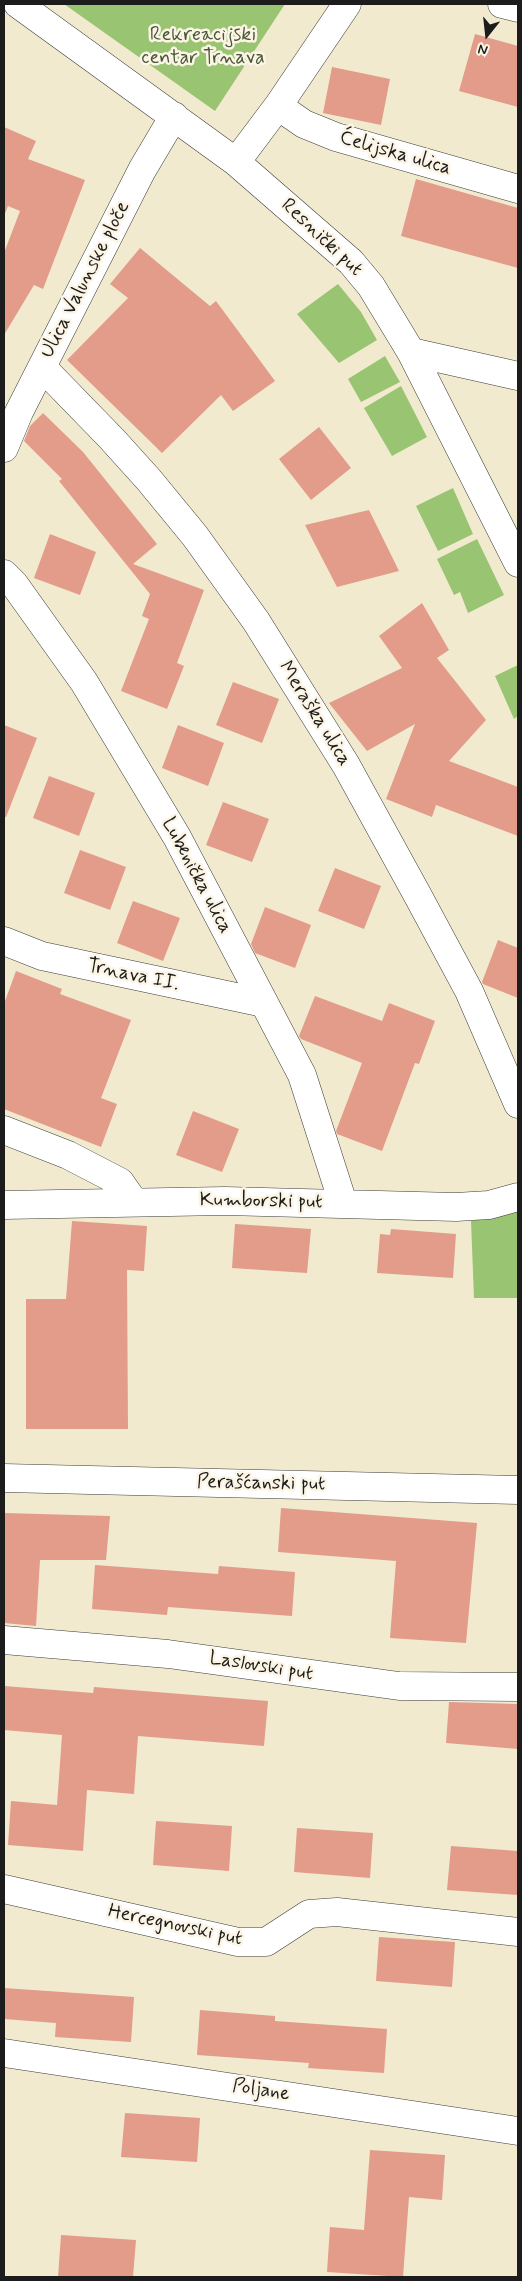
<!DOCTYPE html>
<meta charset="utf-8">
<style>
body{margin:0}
#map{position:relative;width:522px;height:2281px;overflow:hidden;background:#f1eacf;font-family:Mynerve,sans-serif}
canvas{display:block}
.frame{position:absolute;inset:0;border:5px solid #1c1c1c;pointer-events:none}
.north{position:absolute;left:462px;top:10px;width:50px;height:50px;-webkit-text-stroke:4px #fcf5e5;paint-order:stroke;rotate:196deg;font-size:14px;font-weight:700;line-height:20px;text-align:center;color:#1c1c1c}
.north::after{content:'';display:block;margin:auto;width:18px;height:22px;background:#1c1c1c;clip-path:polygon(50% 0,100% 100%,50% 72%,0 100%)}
</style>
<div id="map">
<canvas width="522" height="2281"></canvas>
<div class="frame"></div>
<div class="north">N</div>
</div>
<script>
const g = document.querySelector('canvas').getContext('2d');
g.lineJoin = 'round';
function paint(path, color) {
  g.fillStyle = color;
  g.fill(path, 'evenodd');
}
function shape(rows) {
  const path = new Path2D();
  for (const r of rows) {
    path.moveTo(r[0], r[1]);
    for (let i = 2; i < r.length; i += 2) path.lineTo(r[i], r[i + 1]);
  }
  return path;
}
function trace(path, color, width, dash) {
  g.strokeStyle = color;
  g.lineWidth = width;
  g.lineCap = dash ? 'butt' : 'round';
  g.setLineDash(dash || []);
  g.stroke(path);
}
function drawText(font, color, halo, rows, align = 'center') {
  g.font = font + ' Mynerve,sans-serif';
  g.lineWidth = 5;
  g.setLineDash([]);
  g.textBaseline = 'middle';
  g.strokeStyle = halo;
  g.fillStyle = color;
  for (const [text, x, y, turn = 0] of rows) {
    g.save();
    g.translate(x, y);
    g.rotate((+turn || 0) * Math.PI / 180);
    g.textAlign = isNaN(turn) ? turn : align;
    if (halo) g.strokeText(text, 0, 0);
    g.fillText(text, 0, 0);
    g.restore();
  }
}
const green = shape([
 [64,4,285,4,215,111],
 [338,284,361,312,377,340,339,363,297,314],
 [385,356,400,382,361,402,348,379],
 [401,386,427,437,392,456,364,408],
 [453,488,473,534,438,551,416,506],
 [477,539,504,595,468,613,460,592,454,595,437,559],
 [518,665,518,716,514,719,495,676],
 [518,1211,518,1298,474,1298,471,1221]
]);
const building = shape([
 [475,34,518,46,518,107,459,91],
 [332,67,390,79,381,125,323,113],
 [4,127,36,141,28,159,85,180,43,289,34,285,4,335,4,253,20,211,8,206,4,216],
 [416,179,518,208,518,268,401,236],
 [140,248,210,306,216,301,275,381,233,411,221,395,162,453,67,360,128,298,110,284],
 [43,413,83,452,157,544,133,564,204,590,177,663,184,666,167,709,121,691,149,619,142,616,150,594,59,481,62,479,24,441,30,426],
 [319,427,351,468,311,500,279,459],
 [369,510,399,571,337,587,305,525],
 [50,534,96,552,80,595,34,578],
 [422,603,449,650,437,658,486,720,449,761,518,787,518,836,436,805,432,817,386,799,415,724,367,751,329,703,402,668,379,636],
 [233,682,279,699,262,743,216,725],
 [4,725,37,738,6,817,4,817],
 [178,725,224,743,208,786,162,768],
 [49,776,95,793,79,836,33,818],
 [223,802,269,819,252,862,206,845],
 [80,850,126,867,110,910,64,893],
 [335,868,381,886,364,929,318,911],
 [133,901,180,918,163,961,117,943],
 [265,907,311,925,295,968,255,953,251,944],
 [498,940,518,948,518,998,483,984,482,982],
 [16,971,62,989,60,994,131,1020,101,1098,117,1104,101,1147,4,1109,4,1004],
 [315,996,382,1021,389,1003,435,1021,419,1064,415,1063,382,1151,337,1134,336,1131,362,1063,301,1039,299,1036],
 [193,1111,239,1129,222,1172,176,1155],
 [72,1221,147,1226,144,1271,127,1270,128,1429,26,1429,26,1299,66,1299],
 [235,1224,311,1229,307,1273,232,1268],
 [391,1229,456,1234,453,1278,377,1273,380,1234,390,1235],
 [281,1508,477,1523,466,1643,390,1638,396,1561,278,1552],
 [4,1513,110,1516,106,1560,40,1560,36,1626,4,1623],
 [95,1565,218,1574,219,1566,295,1572,292,1616,168,1607,167,1615,92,1609],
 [4,1686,93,1693,94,1687,268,1701,264,1746,138,1736,134,1794,87,1790,83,1851,8,1845,11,1801,57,1805,62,1735,4,1730],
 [449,1702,518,1704,518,1749,446,1743],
 [156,1821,232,1826,229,1871,153,1865],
 [297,1828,373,1833,370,1878,294,1872],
 [451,1846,518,1851,518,1895,447,1890],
 [379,1937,455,1942,452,1987,376,1981],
 [4,1988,134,1997,131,2042,55,2037,56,2023,4,2019],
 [200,2010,275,2016,275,2021,387,2029,384,2073,308,2068,309,2063,197,2055],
 [125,2113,200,2118,197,2162,121,2157],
 [370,2150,445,2155,442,2200,409,2197,403,2277,327,2272,330,2227,364,2230],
 [61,2235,136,2240,133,2277,58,2277]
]);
const minor = shape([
 [18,4,236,162,351,262,371,286,411,352,518,563],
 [502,4,518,8],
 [278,106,304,124,336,137,518,189],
 [236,162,278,106,347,4],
 [411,352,518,376],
 [42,367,112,439,149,480,195,536,256,621,346,765,418,896,469,991,518,1104],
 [4,448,19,412,142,170,174,116],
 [4,574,14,584,84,682,177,837,302,1075,343,1203],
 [4,941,42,956,264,1003],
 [4,1130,68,1155,120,1182,134,1202],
 [4,1205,225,1201,456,1207,489,1205,518,1197],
 [4,1478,518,1490],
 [4,1640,168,1654,399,1686,518,1687],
 [4,1889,238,1942,266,1942,309,1914,337,1912,518,1932],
 [4,2053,518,2131]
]);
const parkNames = [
 ["Rekreacijski",203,36],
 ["centar Trnava",203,59]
];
const streetNames = [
 ["Ćelijska ulica",395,154,16],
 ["Resnički put",321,238,43],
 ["Ulica Valunske ploče",86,280,-63],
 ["Meraška ulica",314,714,58],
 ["Lubenička ulica",196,876,62],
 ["Trnava II.",133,976,12],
 ["Kumborski put",261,1202,1],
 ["Perašćanski put",261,1484,1],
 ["Laslovski put",261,1667,9],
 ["Hercegnovski put",175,1926,12],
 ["Poljane",261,2091,9]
];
paint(green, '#99c471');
paint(building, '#e29c89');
trace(minor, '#3c3b37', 29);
trace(minor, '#fff', 28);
drawText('20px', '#48573a', '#fcf5e5', parkNames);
drawText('20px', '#1c1c1c', '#fcf5e5', streetNames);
</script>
